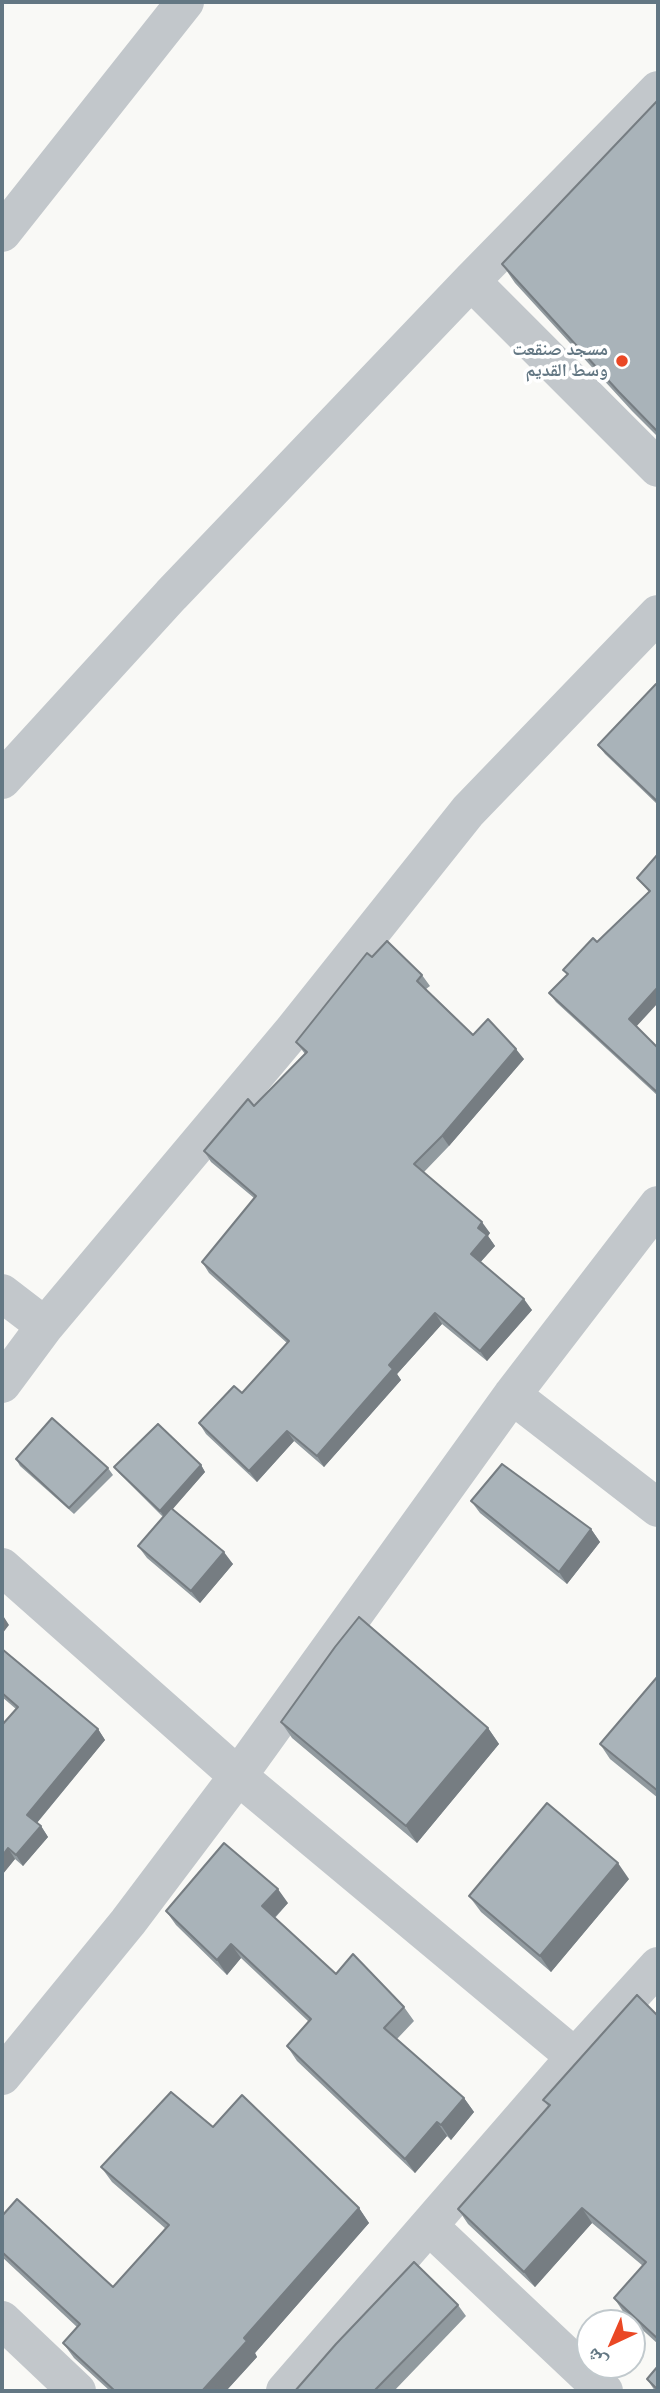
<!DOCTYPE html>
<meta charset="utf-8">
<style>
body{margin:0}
#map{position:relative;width:660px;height:2393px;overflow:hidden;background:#f9f9f6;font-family:Overpass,"Noto Naskh Arabic",sans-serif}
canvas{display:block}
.frame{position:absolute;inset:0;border:4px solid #637783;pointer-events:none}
.north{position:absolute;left:576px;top:2309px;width:70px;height:70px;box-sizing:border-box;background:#fff;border:2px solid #c1c9cd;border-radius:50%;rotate:224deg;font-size:19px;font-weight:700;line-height:28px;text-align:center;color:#637783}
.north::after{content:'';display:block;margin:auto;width:24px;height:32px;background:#ea4825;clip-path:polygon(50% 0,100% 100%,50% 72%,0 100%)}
</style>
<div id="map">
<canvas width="660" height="2393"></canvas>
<div class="frame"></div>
<div class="north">ش</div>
</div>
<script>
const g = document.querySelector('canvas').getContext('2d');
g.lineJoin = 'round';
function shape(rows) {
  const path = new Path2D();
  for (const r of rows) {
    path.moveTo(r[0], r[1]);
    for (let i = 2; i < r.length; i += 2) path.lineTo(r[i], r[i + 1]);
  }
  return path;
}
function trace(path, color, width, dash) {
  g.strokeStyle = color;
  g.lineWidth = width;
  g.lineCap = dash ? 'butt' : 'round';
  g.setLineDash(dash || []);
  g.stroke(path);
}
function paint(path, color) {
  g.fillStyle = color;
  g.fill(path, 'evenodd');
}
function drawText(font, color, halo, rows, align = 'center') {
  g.font = font + ' Overpass,"Noto Naskh Arabic",sans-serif';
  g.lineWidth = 7;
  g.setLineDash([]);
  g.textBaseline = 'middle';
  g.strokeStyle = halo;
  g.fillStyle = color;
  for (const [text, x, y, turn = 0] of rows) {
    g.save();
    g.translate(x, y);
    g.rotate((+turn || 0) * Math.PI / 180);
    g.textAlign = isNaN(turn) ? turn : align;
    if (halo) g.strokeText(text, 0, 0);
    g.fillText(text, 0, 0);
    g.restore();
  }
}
const minor = shape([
 [2,233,185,2],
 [471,281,658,468],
 [2,780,171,595,471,281,658,90],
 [2,1293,45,1326],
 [2,1384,45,1326,291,1033,468,811,658,614],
 [512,1395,658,1508],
 [2,1567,238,1776,575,2057],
 [2,2076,128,1922,238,1776,512,1395,658,1205],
 [429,2226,604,2391],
 [2,2320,77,2391],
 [285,2391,575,2057,658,1966]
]);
const wall = shape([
 [658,100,658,437,632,411,515,283,502,264],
 [658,685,658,805,605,754,598,745],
 [658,854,636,1027,658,1048,658,1096,556,1002,549,993,567,975,563,970,597,942,649,892,637,878],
 [372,957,422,975,430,986,426,989,473,1035,524,1059,449,1146,424,1172,490,1233,488,1236,495,1246,480,1262,532,1310,487,1361,442,1324,397,1374,401,1380,324,1467,294,1441,257,1482,206,1434,199,1423,242,1393,287,1343,209,1273,202,1262,254,1198,211,1162,204,1151,254,1106,305,1054,296,1042],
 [16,1459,108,1468,113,1475,74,1514,20,1466],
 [201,1465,205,1472,172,1509,233,1564,200,1603,147,1558,138,1546,163,1517,119,1473,114,1467],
 [471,1501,591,1529,600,1542,567,1584,480,1513],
 [2,1649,98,1729,105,1740,37,1823,41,1826,48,1837,23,1866,15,1859,2,1875,2,1726,16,1709,2,1697],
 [658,1676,658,1798,610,1759,600,1744],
 [281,1722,488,1728,499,1744,417,1843,292,1738],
 [629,1879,551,1972,481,1912,469,1896],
 [288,1903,275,1918,336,1974,404,2007,414,2021,397,2039,464,2098,474,2112,451,2140,447,2136,415,2173,297,2061,287,2046,309,2022,241,1958,227,1975,176,1925,166,1911],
 [658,2016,658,2344,624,2313,614,2298,643,2266,592,2223,535,2287,468,2224,458,2209,548,2106,543,2100],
 [213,2127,359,2208,369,2223,255,2353,257,2357,226,2391,110,2391,74,2358,63,2343,77,2327,2,2257,2,2216,113,2287,166,2229,112,2182,101,2167],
 [458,2305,466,2316,394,2391,295,2391],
 [658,2366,658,2391,655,2391,647,2379]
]);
const shadedWall = shape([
 [658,987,658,1003,635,1028,629,1019],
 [516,1049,524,1059,449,1146,442,1136],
 [482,1222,490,1233,488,1236,495,1246,478,1265,471,1254,478,1228],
 [524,1299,532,1310,487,1361,480,1351],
 [435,1313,442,1324,397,1374,401,1380,324,1467,317,1456,389,1365],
 [287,1431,294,1441,257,1482,249,1471],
 [201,1465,205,1472,165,1518,160,1511],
 [591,1529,600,1542,567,1584,559,1572],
 [224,1552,233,1564,200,1603,191,1591],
 [2,1614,9,1625,2,1634],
 [488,1728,499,1744,417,1843,406,1826],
 [98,1729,105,1740,35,1825,27,1815],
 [41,1826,48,1837,23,1866,16,1855],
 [8,1848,15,1859,2,1875,2,1856],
 [618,1863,629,1879,551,1972,540,1956],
 [278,1889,288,1903,272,1920,262,1906],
 [231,1944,241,1958,227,1975,217,1960],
 [464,2098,474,2112,451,2140,441,2125],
 [437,2122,447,2136,415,2173,405,2159],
 [359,2208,369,2223,255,2353,257,2357,226,2391,202,2391,244,2338],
 [582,2208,592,2223,535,2287,524,2272]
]);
const building = shape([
 [658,100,658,432,619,392,502,264,658,100],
 [656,684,658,685,658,802,598,745,656,684],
 [658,854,658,987,629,1019,658,1048,658,1093,549,993,568,974,563,970,593,938,597,942,650,891,637,878,658,854],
 [387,941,422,975,417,981,473,1035,488,1019,516,1049,442,1136,414,1164,482,1222,478,1228,487,1235,471,1254,524,1299,480,1351,435,1313,389,1365,393,1369,317,1456,287,1431,249,1471,199,1423,234,1386,242,1393,289,1341,202,1262,256,1196,204,1151,248,1099,254,1106,307,1052,296,1042,367,953,372,957,387,941],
 [52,1418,108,1468,69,1508,16,1459,52,1418],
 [158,1424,201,1465,160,1511,114,1467,158,1424],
 [502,1464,591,1529,559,1572,471,1501,502,1464],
 [171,1508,224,1552,191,1591,138,1546,171,1508],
 [359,1617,488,1728,406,1826,281,1722,335,1647,359,1617],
 [2,1649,98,1729,27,1815,41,1826,16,1855,8,1848,2,1856,2,1725,18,1707,2,1693,2,1649],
 [658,1676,658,1791,600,1744,658,1676],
 [547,1803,618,1863,540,1956,469,1896,547,1803],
 [224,1843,278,1889,262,1906,336,1974,353,1954,404,2007,384,2028,464,2098,441,2125,437,2122,405,2159,287,2046,311,2019,231,1944,217,1960,166,1911,224,1843],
 [637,1995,658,2016,658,2339,614,2298,646,2262,582,2208,524,2272,458,2209,550,2105,543,2100,637,1995],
 [171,2092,213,2127,242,2095,359,2208,244,2338,247,2341,202,2391,115,2391,63,2343,80,2324,2,2252,2,2216,17,2199,113,2287,169,2225,101,2167,171,2092],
 [414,2262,458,2305,374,2391,295,2391,336,2344,414,2262],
 [658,2366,658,2390,647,2379,658,2366]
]);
const markers = [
 [622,361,7,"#ea4825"]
];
const poiNames = [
 ["مسجد صنقعت",608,351],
 ["وسط القديم",608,372]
];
trace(minor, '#c2c7cb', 38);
paint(wall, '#919a9f');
paint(shadedWall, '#767d82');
paint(building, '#a9b3b9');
trace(building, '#767d82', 2);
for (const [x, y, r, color] of markers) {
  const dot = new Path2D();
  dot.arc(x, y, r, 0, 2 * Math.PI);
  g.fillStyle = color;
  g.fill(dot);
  trace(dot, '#fff', 2.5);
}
drawText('bold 18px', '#637783', '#fff', poiNames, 'right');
</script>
